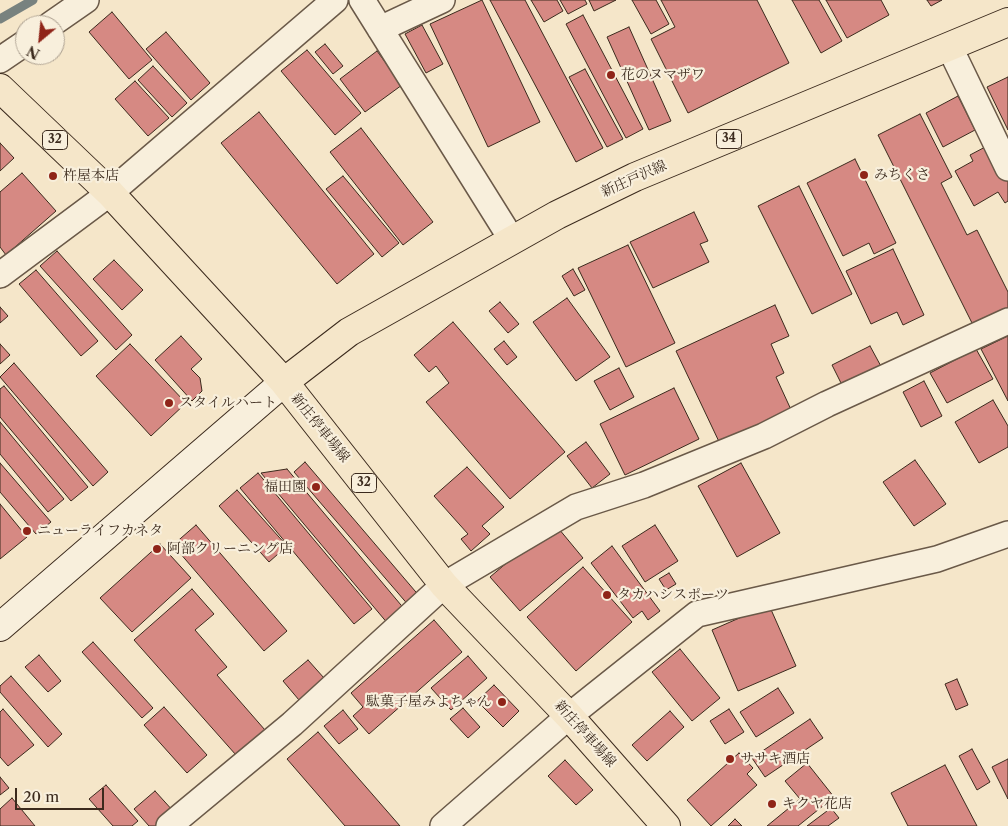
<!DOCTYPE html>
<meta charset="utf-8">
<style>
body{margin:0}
#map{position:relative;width:1008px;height:826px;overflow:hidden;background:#f5e6c9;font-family:"Libre Caslon Text",serif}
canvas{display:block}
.north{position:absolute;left:15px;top:15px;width:50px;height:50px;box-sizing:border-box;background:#f8efdc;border:1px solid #aca090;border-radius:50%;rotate:208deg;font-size:14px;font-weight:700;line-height:20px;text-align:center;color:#3b2a1d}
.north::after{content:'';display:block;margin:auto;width:18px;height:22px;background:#8f2418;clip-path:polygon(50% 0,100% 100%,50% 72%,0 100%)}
.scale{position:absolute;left:15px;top:788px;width:89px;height:22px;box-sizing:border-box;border:2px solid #3b2a1d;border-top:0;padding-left:6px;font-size:15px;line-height:18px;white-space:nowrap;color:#3b2a1d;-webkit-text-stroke:4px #f8efdc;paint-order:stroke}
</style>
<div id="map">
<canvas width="1008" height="826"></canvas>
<div class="north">N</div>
<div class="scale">20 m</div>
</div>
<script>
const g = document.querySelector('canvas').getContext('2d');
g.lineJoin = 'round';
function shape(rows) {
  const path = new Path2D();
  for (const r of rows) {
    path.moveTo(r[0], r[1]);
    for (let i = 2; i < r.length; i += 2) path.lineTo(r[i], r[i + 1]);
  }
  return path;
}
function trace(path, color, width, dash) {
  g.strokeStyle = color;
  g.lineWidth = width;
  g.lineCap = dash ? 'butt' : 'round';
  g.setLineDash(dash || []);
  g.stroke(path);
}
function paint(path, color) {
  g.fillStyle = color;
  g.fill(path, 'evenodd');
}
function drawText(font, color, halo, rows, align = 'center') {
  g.font = font + ' "Libre Caslon Text","Noto Serif JP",serif';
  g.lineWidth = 4.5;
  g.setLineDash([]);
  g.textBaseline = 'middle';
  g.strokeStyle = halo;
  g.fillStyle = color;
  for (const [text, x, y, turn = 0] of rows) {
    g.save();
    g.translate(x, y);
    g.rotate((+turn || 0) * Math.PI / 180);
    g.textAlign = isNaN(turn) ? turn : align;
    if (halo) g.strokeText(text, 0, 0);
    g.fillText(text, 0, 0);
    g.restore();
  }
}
const stream = shape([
 [0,19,33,0]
]);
const building = shape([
 [482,0,540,122,488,147,430,24,482,0],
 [490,0,525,0,603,148,576,162,490,0],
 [531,0,557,0,563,11,544,22,531,0],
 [560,0,585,0,587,4,568,14,560,0],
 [589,0,616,0,594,11,589,0],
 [632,0,656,0,669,24,651,34,632,0],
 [661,0,757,0,789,63,688,113,651,39,675,27,661,0],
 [792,0,819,0,842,41,821,53,792,0],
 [826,0,881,0,889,15,847,38,826,0],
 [927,0,942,0,931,6,927,0],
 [112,12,152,60,129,79,89,32,112,12],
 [583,15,643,129,626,138,566,24,583,15],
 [422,25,443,64,426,73,405,34,422,25],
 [629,27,671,121,649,130,607,37,629,27],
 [166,32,210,83,191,100,146,49,166,32],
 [325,44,343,66,333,74,315,52,325,44],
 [307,50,361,113,335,135,281,71,307,50],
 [377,51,402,85,365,112,340,79,377,51],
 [153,66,187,103,172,117,138,80,153,66],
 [585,69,623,139,607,147,569,77,585,69],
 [1008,77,1008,130,987,87,1008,77],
 [135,81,169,118,148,136,115,99,135,81],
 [958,96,975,130,943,147,926,113,958,96],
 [259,112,374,254,337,284,221,143,259,112],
 [920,114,952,177,941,183,967,235,977,230,1008,292,1008,310,974,327,878,135,920,114],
 [361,128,433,222,403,245,330,152,361,128],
 [0,143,14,158,0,171,0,143],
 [989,145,1008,178,1008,201,1005,203,998,192,974,206,955,171,973,161,970,155,989,145],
 [855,159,896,243,874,254,869,243,843,256,807,183,855,159],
 [22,173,56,211,6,255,0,247,0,192,22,173],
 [343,176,399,243,382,257,326,189,343,176],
 [799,186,852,294,812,314,758,206,799,186],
 [694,212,708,241,700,244,709,262,653,288,630,242,694,212],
 [628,245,675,343,626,367,578,268,628,245],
 [893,249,924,315,903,325,897,312,871,324,846,271,893,249],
 [57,251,132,335,116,350,40,266,57,251],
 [114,260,143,290,122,310,93,279,114,260],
 [573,269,585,290,574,296,562,276,573,269],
 [36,270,98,341,81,356,19,284,36,270],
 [567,298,610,357,576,381,533,322,567,298],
 [500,302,519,324,508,333,489,311,500,302],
 [775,305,789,336,771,344,784,373,776,377,793,414,722,448,676,351,775,305],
 [0,307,8,316,0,323,0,307],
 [453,322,565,452,510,499,426,402,449,383,436,366,429,372,414,355,453,322],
 [181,336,202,359,191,369,200,378,202,391,192,401,155,360,181,336],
 [1008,336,1008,401,981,349,1008,336],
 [504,341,517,357,507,365,494,349,504,341],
 [0,344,10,355,0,364,0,344],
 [130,344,186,403,151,436,96,376,130,344],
 [870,346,883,370,844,389,832,365,870,346],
 [976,349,993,379,947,403,930,373,976,349],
 [14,363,108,472,93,486,0,377,14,363],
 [619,368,634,397,610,410,594,381,619,368],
 [924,381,942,416,921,427,903,392,924,381],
 [4,386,88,487,71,501,0,417,0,389,4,386],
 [674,388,699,439,625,475,600,424,674,388],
 [993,400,1008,426,1008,447,979,463,955,422,993,400],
 [0,422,64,499,48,512,0,454,0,422],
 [586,442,610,474,592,488,567,456,586,442],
 [915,460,946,504,914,526,883,482,915,460],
 [305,462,421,598,410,607,294,472,305,462],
 [0,463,51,522,36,534,0,492,0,463],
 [741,463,780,533,737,557,698,486,741,463],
 [467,467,504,507,482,526,490,534,471,551,461,539,468,534,434,496,467,467],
 [287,469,406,611,389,625,261,473,287,469],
 [258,473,372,609,354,624,240,488,258,473],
 [237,490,287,546,269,562,219,506,237,490],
 [0,504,27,537,0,559,0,504],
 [554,523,583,558,520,611,490,577,554,523],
 [196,525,287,631,264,651,173,545,196,525],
 [655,525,678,561,645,582,622,546,655,525],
 [160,544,191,578,132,632,100,598,160,544],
 [612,546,660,611,648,620,642,611,633,618,591,563,612,546],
 [583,567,632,622,576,671,527,617,583,567],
 [669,573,676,584,666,590,659,579,669,573],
 [192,589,214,614,195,630,227,667,217,675,265,730,236,755,134,640,192,589],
 [769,605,796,666,738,691,712,630,769,605],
 [434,620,462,652,369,734,353,716,363,707,351,693,434,620],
 [93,642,153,708,142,718,82,652,93,642],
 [680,649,720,698,692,721,652,672,680,649],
 [39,655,61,681,48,692,25,667,39,655],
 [468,656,487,678,451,710,431,688,468,656],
 [308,660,324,678,299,700,283,681,308,660],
 [11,676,62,734,48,747,0,692,0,686,11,676],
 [957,679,968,705,956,710,945,684,957,679],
 [494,685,519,711,503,727,477,701,494,685],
 [778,688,794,713,756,737,740,712,778,688],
 [164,707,207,755,187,773,144,725,164,707],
 [463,708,480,727,468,738,450,719,463,708],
 [3,709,34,745,8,766,0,757,0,712,3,709],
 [729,709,744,732,725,744,710,721,729,709],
 [343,710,358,729,339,744,324,726,343,710],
 [670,711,684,727,647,761,632,745,670,711],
 [810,719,823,738,765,777,752,758,810,719],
 [318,732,400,826,345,826,287,759,318,732],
 [972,749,990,782,977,790,959,756,972,749],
 [739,753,753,768,747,774,757,785,711,826,687,800,739,753],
 [1008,759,1008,799,992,767,1008,759],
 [565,760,593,790,576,805,548,776,565,760],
 [807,763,834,797,798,826,767,826,800,799,785,781,807,763],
 [945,765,977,826,908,826,891,793,945,765],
 [0,777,9,788,0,795,0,777],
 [106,785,138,821,132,826,113,826,89,799,106,785],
 [155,791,174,812,158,826,149,826,134,809,155,791],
 [12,798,35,826,0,826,0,809,12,798],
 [831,808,839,818,828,826,807,826,831,808],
 [735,819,742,826,728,826,735,819]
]);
const street = shape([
 [362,0,512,240],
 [50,25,86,0],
 [380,29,442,0],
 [950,48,1008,168],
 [0,60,25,43],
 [0,275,110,193,335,0],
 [169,826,292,724,444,585,576,507,644,485,764,436,827,404,1008,321],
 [443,826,569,716,697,614,937,559,1008,534]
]);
const secondary = shape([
 [0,627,284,382]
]);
const primary = shape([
 [0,88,110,193,284,382,444,585,569,716,666,826],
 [284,382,349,332,557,215,635,177,1008,22]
]);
const markers = [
 [611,75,5,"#8f2418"],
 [864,175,5,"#8f2418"],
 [53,176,5,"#8f2418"],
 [169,403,5,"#8f2418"],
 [316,487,5,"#8f2418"],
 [27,531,5,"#8f2418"],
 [157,549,5,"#8f2418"],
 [607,595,5,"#8f2418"],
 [502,702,5,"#8f2418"],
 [730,759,5,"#8f2418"],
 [772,804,5,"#8f2418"]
];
const shields = [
 [729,139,25],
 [55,140,25],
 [364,483,25]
];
const shieldNames = [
 ["34",729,139],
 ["32",55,140],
 ["32",364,483]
];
const poiNames = [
 ["花のヌマザワ",621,75],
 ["みちくさ",874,175],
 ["杵屋本店",63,176],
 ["スタイルハート",179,403],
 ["福田園",306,487,"right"],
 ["ニューライフカネタ",37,531],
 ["阿部クリーニング店",167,549],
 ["タカハシスポーツ",617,595],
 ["駄菓子屋みよちゃん",492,702,"right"],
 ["ササキ酒店",740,759],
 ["キクヤ花店",782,804]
];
const streetNames = [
 ["新庄戸沢線",634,179,-24],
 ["新庄停車場線",320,428,51],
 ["新庄停車場線",585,734,48]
];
trace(stream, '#78827f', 9);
paint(building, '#d68983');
trace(building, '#3b2a1d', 1);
trace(street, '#6a5948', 28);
trace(secondary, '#3b2a1d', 30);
trace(primary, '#3b2a1d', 30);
trace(street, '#f8efdc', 25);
trace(secondary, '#f8efdc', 28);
trace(primary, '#f5e6c9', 28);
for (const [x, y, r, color] of markers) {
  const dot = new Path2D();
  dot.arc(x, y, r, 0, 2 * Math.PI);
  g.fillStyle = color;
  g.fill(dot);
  trace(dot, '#f8efdc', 2);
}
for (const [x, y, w] of shields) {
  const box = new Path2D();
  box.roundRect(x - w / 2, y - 9.5, w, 19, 4);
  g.fillStyle = '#f8efdc';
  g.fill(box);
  trace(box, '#3b2a1d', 1);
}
drawText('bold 12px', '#3b2a1d', null, shieldNames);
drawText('14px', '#3b2a1d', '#f8efdc', poiNames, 'left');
drawText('14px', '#3b2a1d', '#f8efdc', streetNames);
</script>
